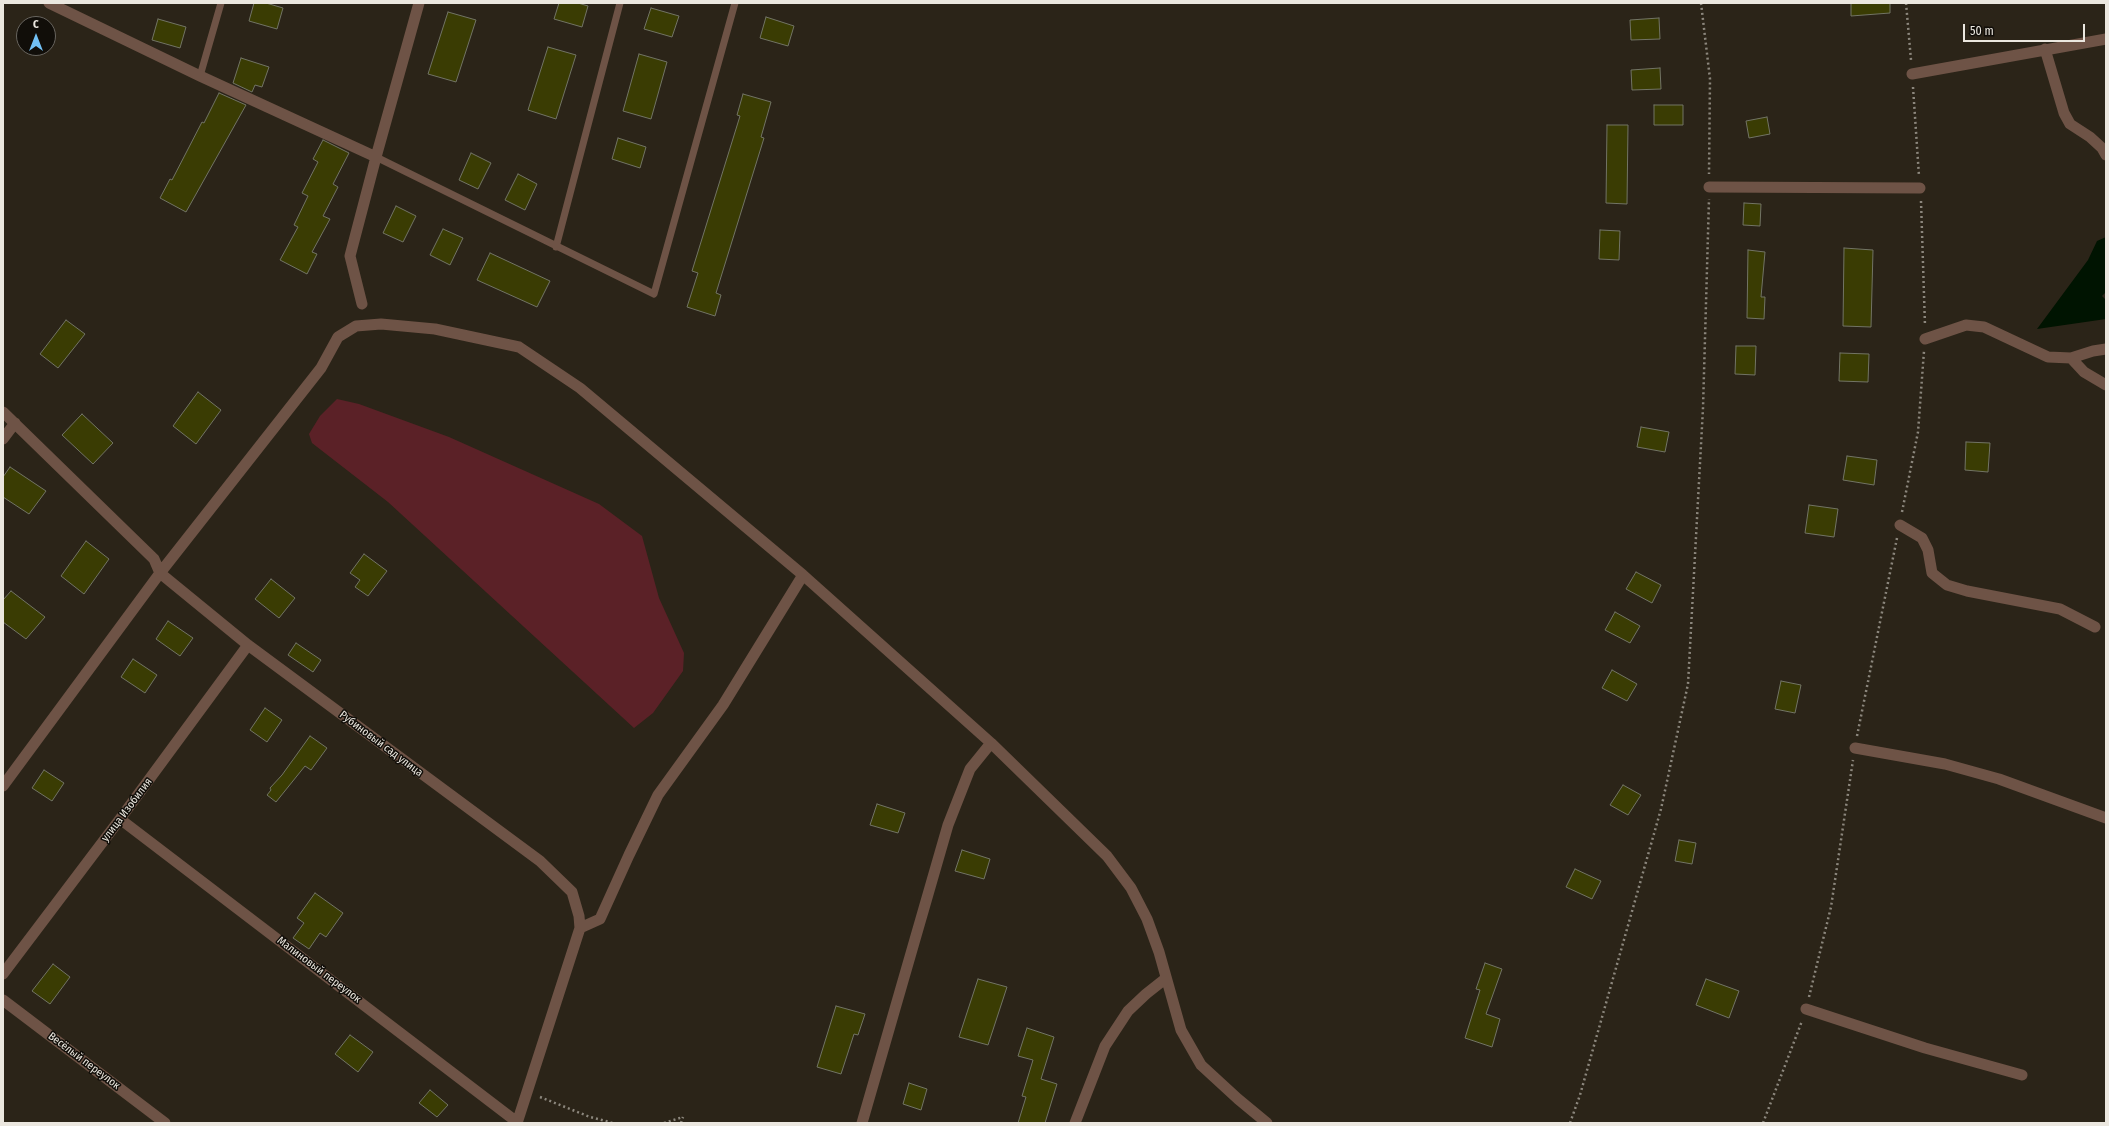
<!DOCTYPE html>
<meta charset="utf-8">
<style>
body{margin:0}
#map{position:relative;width:2109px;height:1126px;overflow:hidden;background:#2b2418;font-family:"Fira Sans Condensed",sans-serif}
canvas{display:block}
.frame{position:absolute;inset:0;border:4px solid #ebe7df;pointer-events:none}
.north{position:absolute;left:16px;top:16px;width:40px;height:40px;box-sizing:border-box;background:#110e09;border:1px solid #68655f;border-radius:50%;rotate:0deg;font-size:11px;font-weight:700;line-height:16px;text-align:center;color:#ebe7df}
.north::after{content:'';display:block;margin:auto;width:14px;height:18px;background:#72c1f5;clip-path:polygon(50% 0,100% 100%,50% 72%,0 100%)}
.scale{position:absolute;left:1963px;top:24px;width:122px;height:18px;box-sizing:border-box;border:2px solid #ebe7df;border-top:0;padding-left:5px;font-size:12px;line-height:14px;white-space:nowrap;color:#ebe7df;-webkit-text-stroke:3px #110e09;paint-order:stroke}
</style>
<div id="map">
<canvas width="2109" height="1126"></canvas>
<div class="frame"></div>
<div class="north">С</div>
<div class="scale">50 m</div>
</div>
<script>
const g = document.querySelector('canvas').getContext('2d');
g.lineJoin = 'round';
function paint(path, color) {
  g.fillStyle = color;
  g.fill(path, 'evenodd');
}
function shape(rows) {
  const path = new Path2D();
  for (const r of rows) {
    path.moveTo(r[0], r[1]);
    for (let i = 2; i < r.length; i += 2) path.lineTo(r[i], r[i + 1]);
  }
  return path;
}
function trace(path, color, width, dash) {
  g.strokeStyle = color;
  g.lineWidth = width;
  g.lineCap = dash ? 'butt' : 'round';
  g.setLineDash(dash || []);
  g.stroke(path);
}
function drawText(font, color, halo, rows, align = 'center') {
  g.font = font + ' "Fira Sans Condensed",sans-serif';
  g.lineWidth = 3;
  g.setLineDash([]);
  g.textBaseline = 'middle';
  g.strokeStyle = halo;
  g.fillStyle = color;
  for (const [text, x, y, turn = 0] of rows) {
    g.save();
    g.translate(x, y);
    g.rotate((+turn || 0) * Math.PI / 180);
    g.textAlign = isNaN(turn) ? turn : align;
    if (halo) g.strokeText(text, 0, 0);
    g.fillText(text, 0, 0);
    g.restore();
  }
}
const green = shape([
 [337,399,359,404,449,437,599,504,642,536,659,598,684,653,683,671,653,713,634,728,388,502,312,443,309,434,320,416]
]);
const water = shape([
 [2106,237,2106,292,2102,296,2106,300,2106,319,2037,329,2088,260,2097,241]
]);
const building = shape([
 [254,3,266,3,283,8,277,29,249,21,254,3],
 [559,3,578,3,588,6,582,27,554,19,559,3],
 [1851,3,1890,3,1890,13,1851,16,1851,3],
 [651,8,679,16,672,37,644,29,651,8],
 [448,12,476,20,456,82,428,74,448,12],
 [766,17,794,26,788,46,760,38,766,17],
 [1659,18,1660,39,1631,40,1630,20,1659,18],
 [158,19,186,27,180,48,152,40,158,19],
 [548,47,576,55,556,119,528,110,548,47],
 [639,54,667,62,651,119,623,111,639,54],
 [241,58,269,67,262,87,255,85,252,92,233,83,241,58],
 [1660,68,1661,89,1632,90,1631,70,1660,68],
 [219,93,246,105,186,212,160,198,170,179,172,180,202,122,204,123,219,93],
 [743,94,771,102,761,137,764,138,716,293,721,295,715,316,687,307,698,273,692,271,740,116,737,115,743,94],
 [1654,105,1683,105,1683,125,1654,125,1654,105],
 [1767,117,1770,134,1749,138,1746,121,1767,117],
 [1607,125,1628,125,1627,204,1606,203,1607,125],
 [618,138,646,147,640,168,612,159,618,138],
 [323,140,349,153,333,184,338,187,323,216,330,219,312,252,317,254,307,274,280,260,298,227,294,225,308,196,302,193,318,162,313,159,323,140],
 [471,153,491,163,478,189,459,180,471,153],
 [518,174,537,184,525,210,505,200,518,174],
 [1744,203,1761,204,1760,226,1743,225,1744,203],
 [396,206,416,216,403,242,383,233,396,206],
 [443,229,463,238,450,265,430,255,443,229],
 [1600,230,1620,231,1619,260,1599,259,1600,230],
 [1844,248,1873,250,1871,327,1843,326,1844,248],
 [1748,250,1765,252,1761,297,1765,297,1764,319,1747,318,1748,250],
 [490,253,550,281,537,307,477,280,490,253],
 [66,320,85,334,58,368,40,354,66,320],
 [1736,346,1756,346,1755,375,1735,374,1736,346],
 [1840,353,1869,354,1868,382,1839,381,1840,353],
 [198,392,221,410,196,444,173,426,198,392],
 [82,414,113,443,93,464,62,435,82,414],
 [1641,427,1669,432,1665,452,1637,447,1641,427],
 [1966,442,1990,443,1988,472,1965,470,1966,442],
 [1847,456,1877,460,1874,485,1843,480,1847,456],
 [10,467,46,491,29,514,3,497,3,477,10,467],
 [1809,505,1838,509,1834,537,1805,533,1809,505],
 [86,541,109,559,84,594,61,576,86,541],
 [364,554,387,571,368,596,355,587,360,580,350,573,364,554],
 [1636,572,1661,585,1652,603,1626,589,1636,572],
 [271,579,295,598,279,618,255,599,271,579],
 [11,591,45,617,26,639,3,622,3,600,11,591],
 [1615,612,1640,626,1630,643,1605,630,1615,612],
 [168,621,193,638,180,656,156,639,168,621],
 [296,643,321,660,313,672,288,655,296,643],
 [133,659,157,675,145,693,121,677,133,659],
 [1612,670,1637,684,1627,701,1602,688,1612,670],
 [1781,681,1801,685,1795,713,1775,709,1781,681],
 [265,708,282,720,267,742,250,730,265,708],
 [310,736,327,748,311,770,305,766,276,802,267,795,271,790,270,788,282,775,310,736],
 [44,770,64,783,52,801,32,788,44,770],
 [1623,785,1641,795,1628,815,1610,805,1623,785],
 [877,804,905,813,898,833,870,825,877,804],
 [1679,840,1696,843,1692,864,1675,861,1679,840],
 [962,850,990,859,984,879,955,871,962,850],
 [1575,869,1601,881,1592,899,1566,887,1575,869],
 [315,893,343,913,326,937,320,933,309,949,293,938,304,923,297,918,315,893],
 [1485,963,1502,969,1486,1014,1500,1019,1492,1047,1465,1038,1480,990,1476,989,1485,963],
 [53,964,70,977,50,1004,32,991,53,964],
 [978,979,1007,987,988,1045,959,1037,978,979],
 [1706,979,1739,991,1729,1018,1696,1005,1706,979],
 [836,1006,865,1014,858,1035,854,1034,841,1074,817,1067,836,1006],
 [1027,1028,1054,1037,1041,1079,1057,1084,1045,1123,1018,1123,1026,1097,1022,1096,1033,1060,1018,1056,1027,1028],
 [350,1035,373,1052,358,1072,335,1054,350,1035],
 [909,1083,927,1089,921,1110,903,1104,909,1083],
 [430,1090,448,1105,437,1117,419,1103,430,1090]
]);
const path = shape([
 [1701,3,1710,79,1709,174],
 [1906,3,1911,60],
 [1913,87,1919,176],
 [1921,201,1925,326],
 [1902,512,1918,432,1924,351],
 [1857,736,1897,538],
 [1809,997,1831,907,1853,760],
 [540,1097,590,1117,613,1123],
 [664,1123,683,1117],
 [681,1123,683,1117],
 [1570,1123,1580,1095,1661,809,1688,684,1703,408,1709,199],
 [1763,1123,1802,1021]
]);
const service = shape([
 [200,76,221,3],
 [376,157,654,294,735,3],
 [556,247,620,3]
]);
const minor = shape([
 [49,3,200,76,376,157],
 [2045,49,2064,113,2070,124,2090,137,2102,148,2106,155],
 [1912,74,2106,39],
 [1709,187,1920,188],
 [362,304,350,256,376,157,419,3],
 [1925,339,1966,325,1984,327,2048,357,2071,358,2093,351,2106,349],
 [2071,358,2084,372,2106,385],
 [3,412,154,559,160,573,248,645,540,861,572,892,579,916,580,928,517,1123],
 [3,439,15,423],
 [1900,525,1922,538,1928,550,1932,573,1947,585,1967,591,2060,609,2095,627],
 [1855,748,1945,764,1999,779,2106,818],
 [3,786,160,573,321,368,338,337,356,326,381,324,435,329,519,347,580,388,803,575,991,743,1107,856,1131,888,1147,919,1159,952,1181,1030,1201,1065,1238,1099,1267,1123],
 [120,819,517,1122],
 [580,928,600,919,629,855,658,795,723,705,803,575],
 [3,974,120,819,248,645],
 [3,1000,165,1123],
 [1806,1009,1925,1048,2022,1075],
 [862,1123,948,825,970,769,991,743],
 [1075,1123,1105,1046,1128,1011,1146,994,1165,979]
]);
const streetNames = [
 ["Рубиновый сад улица",381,744,37],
 ["улица Изобилия",127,810,-53],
 ["Малиновый переулок",319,970,37],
 ["Весёлый переулок",84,1061,37]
];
paint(green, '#5b2127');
paint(water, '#001401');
paint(building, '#3a3c03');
trace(building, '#727465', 1);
trace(path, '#8c877d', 2.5, [2, 3]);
trace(service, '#6e5346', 7);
trace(minor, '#6e5346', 11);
drawText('11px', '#ebe7df', '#110e09', streetNames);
</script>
